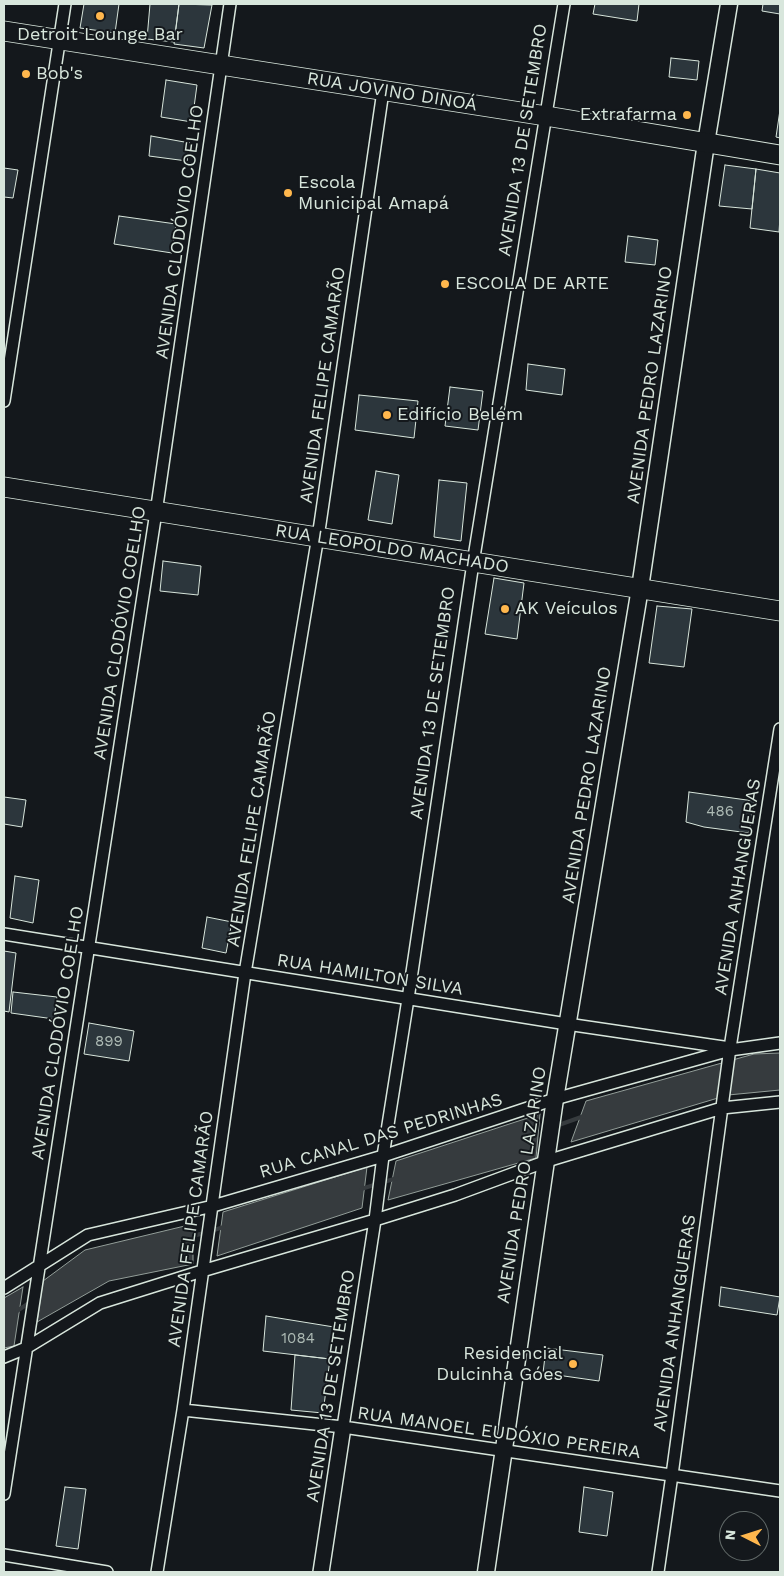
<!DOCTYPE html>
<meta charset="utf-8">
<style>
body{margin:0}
#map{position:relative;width:784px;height:1576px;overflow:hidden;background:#14181c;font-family:"Work Sans",sans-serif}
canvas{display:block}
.frame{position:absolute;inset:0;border:5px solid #d8e6dc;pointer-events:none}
.north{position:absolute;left:719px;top:1511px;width:50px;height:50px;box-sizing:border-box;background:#14181c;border:1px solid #626a69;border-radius:50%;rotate:275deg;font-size:14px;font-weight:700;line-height:20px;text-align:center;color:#d8e6dc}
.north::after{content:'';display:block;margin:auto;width:18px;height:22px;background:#ffb74d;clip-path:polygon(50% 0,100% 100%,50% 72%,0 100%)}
</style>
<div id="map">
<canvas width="784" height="1576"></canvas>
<div class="frame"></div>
<div class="north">N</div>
</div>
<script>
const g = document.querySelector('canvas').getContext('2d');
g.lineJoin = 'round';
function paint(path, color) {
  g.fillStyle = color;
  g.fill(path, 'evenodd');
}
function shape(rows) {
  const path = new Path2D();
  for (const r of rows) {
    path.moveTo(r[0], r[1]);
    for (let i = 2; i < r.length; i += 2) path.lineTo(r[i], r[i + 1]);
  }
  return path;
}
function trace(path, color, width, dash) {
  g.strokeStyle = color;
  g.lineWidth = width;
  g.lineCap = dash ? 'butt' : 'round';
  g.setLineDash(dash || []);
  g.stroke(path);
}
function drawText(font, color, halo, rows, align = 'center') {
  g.font = font + ' "Work Sans",sans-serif';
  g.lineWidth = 4;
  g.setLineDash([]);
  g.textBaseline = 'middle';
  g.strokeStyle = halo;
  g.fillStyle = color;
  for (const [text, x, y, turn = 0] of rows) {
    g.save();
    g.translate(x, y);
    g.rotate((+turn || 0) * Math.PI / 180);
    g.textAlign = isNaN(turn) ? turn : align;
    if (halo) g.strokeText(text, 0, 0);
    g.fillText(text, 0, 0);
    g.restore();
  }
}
const water = shape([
 [780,1053,780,1090,728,1095,571,1142,586,1101,754,1054,780,1053],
 [540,1114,536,1158,388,1200,396,1161,540,1114],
 [367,1167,362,1208,217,1256,223,1212,367,1167],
 [193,1224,193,1264,109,1281,37,1322,43,1281,85,1250,193,1224],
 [23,1287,14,1346,4,1348,4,1298,23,1287]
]);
const stream = shape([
 [556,1126,584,1116],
 [361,1189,397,1178],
 [190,1237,224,1227],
 [17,1311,32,1301]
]);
const building = shape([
 [84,4,119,4,115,33,80,28,84,4],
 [150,4,179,4,174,42,147,39,150,4],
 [179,4,212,5,204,48,174,44,179,4],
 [595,4,639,4,637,21,593,14,595,4],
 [763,4,780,4,780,14,762,11,763,4],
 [671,58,699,61,697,80,669,77,671,58],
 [166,80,197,85,192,122,161,117,166,80],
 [780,110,780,138,776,137,780,110],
 [151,136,190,143,187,161,149,156,151,136],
 [725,165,756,169,752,209,719,206,725,165],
 [4,168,18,170,13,198,4,197,4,168],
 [756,169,780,173,780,217,779,232,750,228,756,169],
 [119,216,176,224,172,253,114,244,119,216],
 [628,236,658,240,655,265,625,262,628,236],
 [528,364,565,369,562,395,526,390,528,364],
 [450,387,483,391,478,430,445,426,450,387],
 [359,395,418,401,414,438,355,430,359,395],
 [376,471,399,475,392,524,368,520,376,471],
 [439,480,467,483,461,541,434,537,439,480],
 [163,561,201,566,198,595,160,591,163,561],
 [494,578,524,583,517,639,485,634,494,578],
 [657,606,692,609,684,667,649,663,657,606],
 [689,792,754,801,749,833,704,827,686,822,689,792],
 [4,797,26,800,22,827,4,824,4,797],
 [15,876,39,880,33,923,10,918,15,876],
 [207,917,232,922,226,953,202,948,207,917],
 [4,951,16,953,9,1012,4,1011,4,951],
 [13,992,57,997,54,1019,11,1013,13,992],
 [89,1023,134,1031,129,1061,84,1054,89,1023],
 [721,1287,780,1297,777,1315,719,1306,721,1287],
 [266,1316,334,1327,330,1359,263,1351,266,1316],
 [546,1348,603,1355,599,1381,543,1373,546,1348],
 [295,1355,330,1359,323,1413,291,1410,295,1355],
 [65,1487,86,1489,78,1549,56,1546,65,1487],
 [584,1487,613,1492,607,1536,579,1532,584,1487]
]);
const minor = shape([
 [4,401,65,4],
 [4,934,567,1024,730,1048],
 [4,1288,88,1235,213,1206,383,1156,555,1099,730,1050,780,1043],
 [4,1357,26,1348,100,1303,202,1271,375,1220,455,1195,547,1161,722,1108,780,1102],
 [183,1410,343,1427,780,1491],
 [343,1427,375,1220,383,1156,408,999,473,563,564,4],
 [4,1494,158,499,230,4],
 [4,1555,107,1572],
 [157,1572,183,1410,245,973,320,524,383,91],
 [658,1572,672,1475,730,1048,780,729]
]);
const tertiary = shape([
 [321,1572,343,1427]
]);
const secondary = shape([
 [486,1572,555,1099,640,588,706,143,729,4]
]);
const primary = shape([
 [4,31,546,116,780,155],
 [4,487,780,611]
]);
const markers = [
 [100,16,5,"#ffb74d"],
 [26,74,5,"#ffb74d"],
 [687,115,5,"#ffb74d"],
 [288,193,5,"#ffb74d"],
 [445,284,5,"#ffb74d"],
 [387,415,5,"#ffb74d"],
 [505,609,5,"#ffb74d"],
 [573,1364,5,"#ffb74d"]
];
const numberNames = [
 ["486",720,812],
 ["899",109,1042],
 ["1084",298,1339]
];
const poiNames = [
 ["Detroit Lounge Bar",100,35,"center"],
 ["Bob's",36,74],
 ["Extrafarma",677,115,"right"],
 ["Escola",298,183],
 ["Municipal Amapá",298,204],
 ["ESCOLA DE ARTE",455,284],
 ["Edifício Belém",397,415],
 ["AK Veículos",515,609],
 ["Residencial",563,1354,"right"],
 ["Dulcinha Góes",563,1375,"right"]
];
const streetNames = [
 ["RUA JOVINO DINOÁ",392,92,9],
 ["AVENIDA 13 DE SETEMBRO",523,140,-81],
 ["AVENIDA CLODÓVIO COELHO",180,232,-82],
 ["AVENIDA FELIPE CAMARÃO",323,385,-82],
 ["AVENIDA PEDRO LAZARINO",650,385,-82],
 ["RUA LEOPOLDO MACHADO",392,549,9],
 ["AVENIDA CLODÓVIO COELHO",120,633,-81],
 ["AVENIDA 13 DE SETEMBRO",433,703,-82],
 ["AVENIDA PEDRO LAZARINO",587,785,-81],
 ["AVENIDA FELIPE CAMARÃO",252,829,-81],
 ["AVENIDA ANHANGUERAS",738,887,-81],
 ["RUA HAMILTON SILVA",370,975,9],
 ["AVENIDA CLODÓVIO COELHO",58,1033,-81],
 ["RUA CANAL DAS PEDRINHAS",381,1136,-17],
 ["AVENIDA PEDRO LAZARINO",522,1185,-81],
 ["AVENIDA FELIPE CAMARÃO",191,1229,-82],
 ["AVENIDA ANHANGUERAS",675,1323,-82],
 ["AVENIDA 13 DE SETEMBRO",331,1386,-81],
 ["RUA MANOEL EUDÓXIO PEREIRA",499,1433,8]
];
paint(water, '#363b3e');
trace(water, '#939e99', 1);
trace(stream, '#363b3e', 4);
paint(building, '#2c363c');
trace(building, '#d8e6dc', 1);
trace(minor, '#d8e6dc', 14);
trace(tertiary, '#d8e6dc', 18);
trace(secondary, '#d8e6dc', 19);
trace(primary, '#d8e6dc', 21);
trace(minor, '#14181c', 11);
trace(tertiary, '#14181c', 15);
trace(secondary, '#14181c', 16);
trace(primary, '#14181c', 19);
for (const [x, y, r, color] of markers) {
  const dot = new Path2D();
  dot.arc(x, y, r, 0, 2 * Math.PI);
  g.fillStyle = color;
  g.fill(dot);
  trace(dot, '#14181c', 2);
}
drawText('15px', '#adbab4', null, numberNames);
drawText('18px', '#d8e6dc', '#14181c', poiNames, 'left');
drawText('18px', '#d8e6dc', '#14181c', streetNames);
</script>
